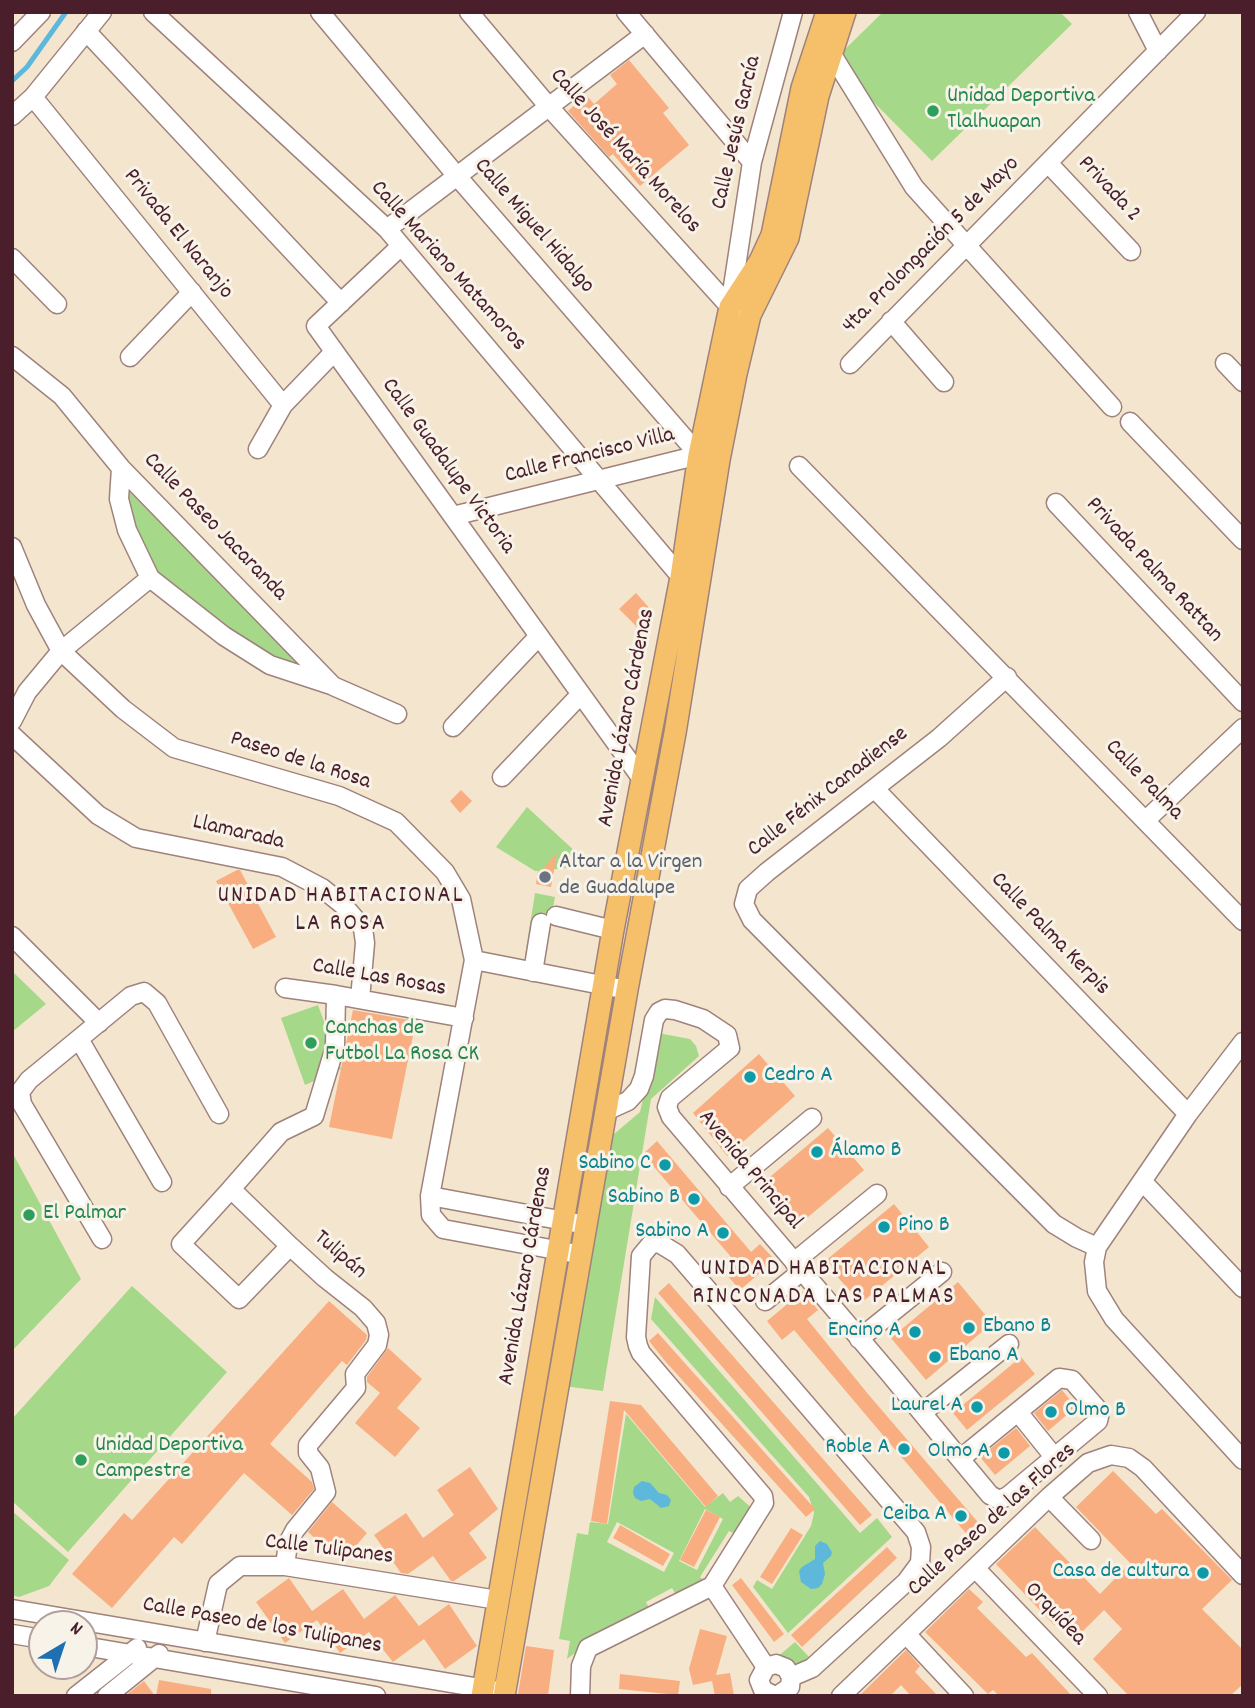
<!DOCTYPE html>
<meta charset="utf-8">
<style>
body{margin:0}
#map{position:relative;width:1255px;height:1708px;overflow:hidden;background:#f4e6ce;font-family:Dekko,sans-serif}
canvas{display:block}
.frame{position:absolute;inset:0;border:14px solid #4a1f2b;pointer-events:none}
.north{position:absolute;left:28px;top:1610px;width:70px;height:70px;box-sizing:border-box;background:#f7f3e8;border:2px solid #b29e9c;border-radius:50%;rotate:39deg;font-size:19px;font-weight:700;line-height:28px;text-align:center;color:#4a1f2b}
.north::after{content:'';display:block;margin:auto;width:24px;height:32px;background:#1f6fb2;clip-path:polygon(50% 0,100% 100%,50% 72%,0 100%)}
</style>
<div id="map">
<canvas width="1255" height="1708"></canvas>
<div class="frame"></div>
<div class="north">N</div>
</div>
<script>
const g = document.querySelector('canvas').getContext('2d');
g.lineJoin = 'round';
function paint(path, color) {
  g.fillStyle = color;
  g.fill(path, 'evenodd');
}
function shape(rows) {
  const path = new Path2D();
  for (const r of rows) {
    path.moveTo(r[0], r[1]);
    for (let i = 2; i < r.length; i += 2) path.lineTo(r[i], r[i + 1]);
  }
  return path;
}
function trace(path, color, width, dash) {
  g.strokeStyle = color;
  g.lineWidth = width;
  g.lineCap = dash ? 'butt' : 'round';
  g.setLineDash(dash || []);
  g.stroke(path);
}
function drawText(font, color, halo, rows, align = 'center') {
  g.font = font + ' Dekko,sans-serif';
  g.lineWidth = 6;
  g.setLineDash([]);
  g.textBaseline = 'middle';
  g.strokeStyle = halo;
  g.fillStyle = color;
  for (const [text, x, y, turn = 0] of rows) {
    g.save();
    g.translate(x, y);
    g.rotate((+turn || 0) * Math.PI / 180);
    g.textAlign = isNaN(turn) ? turn : align;
    if (halo) g.strokeText(text, 0, 0);
    g.fillText(text, 0, 0);
    g.restore();
  }
}
const green = shape([
 [883,12,1060,12,1072,24,932,161,833,61],
 [124,486,238,600,307,671,285,664,251,647,180,598,153,566,134,522],
 [527,807,591,866,535,871,496,847],
 [535,893,555,897,544,958,525,956],
 [12,971,46,1004,12,1032],
 [318,1005,341,1069,305,1085,281,1018],
 [658,1033,690,1039,696,1046,699,1056,651,1099,603,1391,563,1386,607,1140,640,1112],
 [12,1152,81,1279,12,1351],
 [132,1286,227,1372,68,1552,12,1501,12,1419],
 [655,1297,860,1533,877,1518,892,1537,788,1633,753,1587,757,1580,772,1589,811,1526,814,1513,809,1497,651,1319],
 [626,1414,705,1507,723,1493,730,1502,738,1496,754,1510,738,1536,729,1531,700,1577,707,1583,678,1598,672,1588,646,1602,651,1612,579,1650,567,1659,570,1641,559,1639,577,1533,588,1535,590,1522,608,1524],
 [705,1509,723,1519,697,1570,679,1561],
 [617,1522,674,1553,664,1572,607,1542],
 [12,1511,69,1560,49,1586,19,1597,12,1595],
 [795,1642,810,1658,803,1670,776,1658]
]);
const water = shape([
 [642,1481,650,1483,659,1493,667,1495,671,1500,669,1506,661,1508,650,1499,641,1501,635,1498,633,1493,634,1487],
 [820,1541,827,1544,832,1552,831,1556,823,1563,825,1574,822,1584,818,1588,811,1589,801,1582,799,1571,802,1567,815,1559,815,1546]
]);
const stream = shape([
 [12,81,27,67,66,12]
]);
const building = shape([
 [629,60,669,108,663,113,689,145,640,186,613,154,609,157,568,111,586,95,594,104,617,84,610,75],
 [636,593,653,612,648,638,619,609],
 [461,790,472,801,460,813,450,801],
 [557,853,551,887,536,884,538,871,542,870],
 [237,870,240,870,276,937,253,949,216,881],
 [353,1010,416,1021,392,1139,329,1127],
 [759,1054,795,1096,727,1156,693,1113],
 [828,1128,864,1170,795,1228,758,1187],
 [657,1141,751,1252,760,1244,775,1260,740,1290,726,1274,737,1264,643,1154],
 [894,1204,929,1247,861,1303,824,1262],
 [958,1282,992,1323,926,1380,891,1338],
 [669,1283,872,1515,860,1525,658,1293],
 [803,1291,818,1310,807,1319,868,1394,982,1527,970,1538,794,1330,782,1340,767,1321],
 [329,1301,367,1335,366,1340,347,1365,342,1361,270,1444,312,1482,314,1489,292,1515,244,1473,182,1544,174,1537,112,1608,72,1574,124,1513,132,1520],
 [658,1333,815,1509,806,1517,665,1361,649,1341],
 [388,1348,422,1379,397,1408,420,1428,395,1457,355,1423,380,1393,367,1382,367,1377],
 [1021,1357,1035,1374,967,1430,953,1413],
 [1062,1390,1076,1407,1048,1431,1034,1413],
 [610,1401,641,1405,718,1496,706,1507,624,1410,607,1524,591,1521],
 [1016,1428,1030,1446,995,1475,980,1457],
 [470,1467,498,1509,469,1533,487,1558,454,1581,451,1581,433,1556,408,1574,401,1573,374,1535,406,1513,423,1538,454,1515,437,1490],
 [1113,1471,1156,1514,1162,1509,1232,1580,1202,1609,1243,1650,1243,1684,1230,1696,1129,1696,1093,1659,1122,1629,1104,1610,1080,1634,1062,1617,1054,1625,996,1564,1035,1527,1100,1594,1130,1563,1076,1507],
 [332,1502,367,1533,342,1562,308,1532],
 [706,1510,720,1517,694,1567,680,1560],
 [620,1525,670,1554,663,1566,613,1538],
 [791,1528,803,1535,772,1584,760,1577],
 [887,1547,897,1558,802,1647,791,1635],
 [289,1578,312,1611,343,1589,364,1619,395,1595,419,1626,449,1604,477,1646,445,1669,424,1639,393,1662,369,1632,340,1653,317,1620,285,1643,256,1602],
 [741,1578,784,1634,774,1642,732,1585],
 [969,1589,983,1602,977,1608,1026,1657,1032,1653,1072,1696,999,1696,993,1690,988,1694,925,1632],
 [700,1629,727,1636,716,1675,730,1673,734,1696,715,1696,712,1681,693,1685,689,1669],
 [526,1646,554,1650,548,1696,518,1694],
 [906,1650,920,1666,915,1672,938,1696,911,1696,901,1685,890,1696,859,1696],
 [620,1674,680,1681,678,1695,619,1689],
 [159,1680,211,1689,211,1696,156,1696],
 [144,1681,155,1696,125,1696]
]);
const minor = shape([
 [153,12,387,229,681,577],
 [320,12,456,175,699,455,707,457],
 [469,12,549,107,730,307,740,311],
 [626,12,752,162],
 [1138,12,1158,51],
 [86,31,341,303],
 [12,42,41,12],
 [831,53,914,187,1112,407],
 [33,97,283,405],
 [12,116,33,97,102,12],
 [1048,163,1131,251],
 [387,229,645,34],
 [401,246,316,326,642,779],
 [12,258,57,304],
 [730,306,752,162,793,12],
 [891,321,944,382],
 [12,356,62,396,121,468,333,686,397,714],
 [130,357,192,292],
 [1225,363,1243,382],
 [850,364,1196,12],
 [1130,422,1243,540],
 [258,449,283,405,334,352],
 [799,466,1243,921],
 [121,468,119,499,127,530,150,578,224,636,270,665,331,685],
 [1056,503,1243,702],
 [453,516,699,455],
 [12,547,36,605,61,651,123,709,174,748,339,796,396,822,445,872,461,899,474,960,430,1196,431,1215,443,1229,572,1253],
 [1007,677,939,738,767,872,748,889,744,904,752,920,1054,1224,1077,1238,1097,1247],
 [12,721,27,692,61,651,150,578],
 [453,727,539,636],
 [12,735,98,815,136,838,282,867,322,888,343,905,363,928,365,943,360,999],
 [502,777,581,694],
 [875,789,1188,1114],
 [1146,820,1243,728],
 [556,916,613,930],
 [12,936,99,1023],
 [474,960,617,988],
 [533,972,541,923],
 [285,988,336,995,464,1018],
 [79,1039,162,1182],
 [1243,1042,1188,1114,1097,1247,1094,1262,1097,1291,1114,1319,1243,1460],
 [606,1111,628,1101,639,1089,644,1076,654,1020,659,1012,665,1009,675,1010,703,1019,727,1035,730,1048,670,1098,667,1107,671,1117,889,1373,960,1459,990,1495,999,1500,1008,1496,1098,1421,1100,1412,1072,1380,1059,1378,960,1459],
 [1142,1181,1243,1288],
 [729,1187,812,1118],
 [231,1189,181,1244,239,1299,290,1246,325,1278,363,1308,376,1323,379,1335,377,1345,355,1374,356,1388,308,1445,308,1453,320,1468,326,1492,295,1530,288,1543,285,1566],
 [430,1196,586,1225],
 [102,1239,22,1104,20,1092,29,1080,131,996,144,992,157,1003,219,1114],
 [290,1246,231,1189,281,1132,314,1116,335,1047,336,995],
 [794,1262,877,1194],
 [765,1301,802,1271],
 [859,1339,942,1272],
 [1018,1412,1055,1458],
 [922,1413,1009,1344],
 [1049,1497,1091,1540],
 [975,1568,1098,1696],
 [712,1586,766,1667],
 [12,1609,504,1692],
 [12,1634,42,1639],
 [906,1634,964,1696],
 [205,1642,218,1584,240,1566,285,1566,498,1600],
 [84,1646,376,1696],
 [76,1696,137,1648],
 [107,1696,159,1654],
 [580,1696,581,1666,588,1648,712,1586,764,1503,763,1496,641,1353,638,1346,636,1337,641,1256,651,1244,659,1243,677,1254,916,1532,921,1547,920,1563,906,1582,812,1668,791,1677],
 [775,1696,763,1690,759,1680,766,1667,776,1664,786,1668,791,1677,790,1687,777,1696],
 [841,1696,1049,1497,1088,1463,1111,1455,1129,1458,1143,1468,1243,1575]
]);
const major = shape([
 [482,1696,613,930,681,577,699,455,730,307,760,261,772,235,802,88,827,12],
 [504,1696,627,990,675,733,719,460,736,374,750,315,788,238,818,96,845,12]
]);
const markers = [
 [933,111,7,"#2e9e5b"],
 [545,877,7,"#6b7280"],
 [311,1043,7,"#2e9e5b"],
 [750,1077,7,"#0f9aa8"],
 [817,1152,7,"#0f9aa8"],
 [665,1165,7,"#0f9aa8"],
 [694,1199,7,"#0f9aa8"],
 [29,1215,7,"#2e9e5b"],
 [884,1227,7,"#0f9aa8"],
 [723,1233,7,"#0f9aa8"],
 [969,1328,7,"#0f9aa8"],
 [915,1332,7,"#0f9aa8"],
 [935,1357,7,"#0f9aa8"],
 [977,1407,7,"#0f9aa8"],
 [1051,1412,7,"#0f9aa8"],
 [904,1449,7,"#0f9aa8"],
 [1004,1453,7,"#0f9aa8"],
 [81,1460,7,"#2e9e5b"],
 [961,1516,7,"#0f9aa8"],
 [1203,1573,7,"#0f9aa8"]
];
const leisureNames = [
 ["Unidad Deportiva",947,98],
 ["Tlalhuapan",947,124],
 ["Canchas de",325,1030],
 ["Futbol La Rosa CK",325,1056],
 ["El Palmar",43,1215],
 ["Unidad Deportiva",95,1447],
 ["Campestre",95,1473]
];
const streetNames = [
 ["Calle Jesús García",738,133,-77],
 ["Calle José María Morelos",624,152,48],
 ["Privada 2",1108,190,47],
 ["Calle Miguel Hidalgo",533,227,49],
 ["Privada El Naranjo",177,235,51],
 ["4ta. Prolongación 5 de Mayo",932,246,-45],
 ["Calle Mariano Matamoros",447,267,48],
 ["Calle Francisco Villa",590,457,-14],
 ["Calle Guadalupe Victoria",447,467,54],
 ["Calle Paseo Jacaranda",214,528,46],
 ["Privada Palma Rattan",1153,571,47],
 ["Avenida Lázaro Cárdenas",628,718,-79],
 ["Paseo de la Rosa",300,762,18],
 ["Calle Palma",1143,781,46],
 ["Calle Fénix Canadiense",829,793,-38],
 ["Llamarada",238,834,13],
 ["Calle Palma Kerpis",1049,935,46],
 ["Calle Las Rosas",379,979,10],
 ["Avenida Principal",749,1171,50],
 ["Tulipán",339,1256,41],
 ["Avenida Lázaro Cárdenas",527,1276,-80],
 ["Calle Paseo de las Flores",993,1521,-42],
 ["Calle Tulipanes",329,1551,7],
 ["Orquídea",1054,1615,46],
 ["Calle Paseo de los Tulipanes",262,1627,10]
];
const worshipNames = [
 ["Altar a la Virgen",559,864],
 ["de Guadalupe",559,890]
];
const cultureNames = [
 ["Cedro A",764,1077,"left"],
 ["Álamo B",831,1152,"left"],
 ["Sabino C",651,1165],
 ["Sabino B",680,1199],
 ["Pino B",898,1227,"left"],
 ["Sabino A",709,1233],
 ["Ebano B",983,1328,"left"],
 ["Encino A",901,1332],
 ["Ebano A",949,1357,"left"],
 ["Laurel A",963,1407],
 ["Olmo B",1065,1412,"left"],
 ["Roble A",890,1449],
 ["Olmo A",990,1453],
 ["Ceiba A",947,1516],
 ["Casa de cultura",1189,1573]
];
const neighbourhoodNames = [
 ["UNIDAD HABITACIONAL",341,898],
 ["LA ROSA",341,926],
 ["UNIDAD HABITACIONAL",824,1271],
 ["RINCONADA LAS PALMAS",824,1299]
];
paint(green, '#a5d888');
paint(water, '#5eb8db');
trace(stream, '#5eb8db', 5);
paint(building, '#f8ae80');
trace(minor, '#9f827c', 21);
trace(major, '#9f827c', 24);
trace(minor, '#fff', 18);
trace(major, '#f6c06b', 21);
for (const [x, y, r, color] of markers) {
  const dot = new Path2D();
  dot.arc(x, y, r, 0, 2 * Math.PI);
  g.fillStyle = color;
  g.fill(dot);
  trace(dot, '#f7f3e8', 2.5);
}
drawText('23px', '#27864d', '#f7f3e8', leisureNames, 'left');
drawText('23px', '#4a1f2b', '#f7f3e8', streetNames);
drawText('23px', '#5b616d', '#f7f3e8', worshipNames, 'left');
drawText('23px', '#0d838f', '#f7f3e8', cultureNames, 'right');
g.letterSpacing = '2px';
drawText('24px', '#4a1f2b', '#f7f3e8', neighbourhoodNames);
g.letterSpacing = '0px';
</script>
